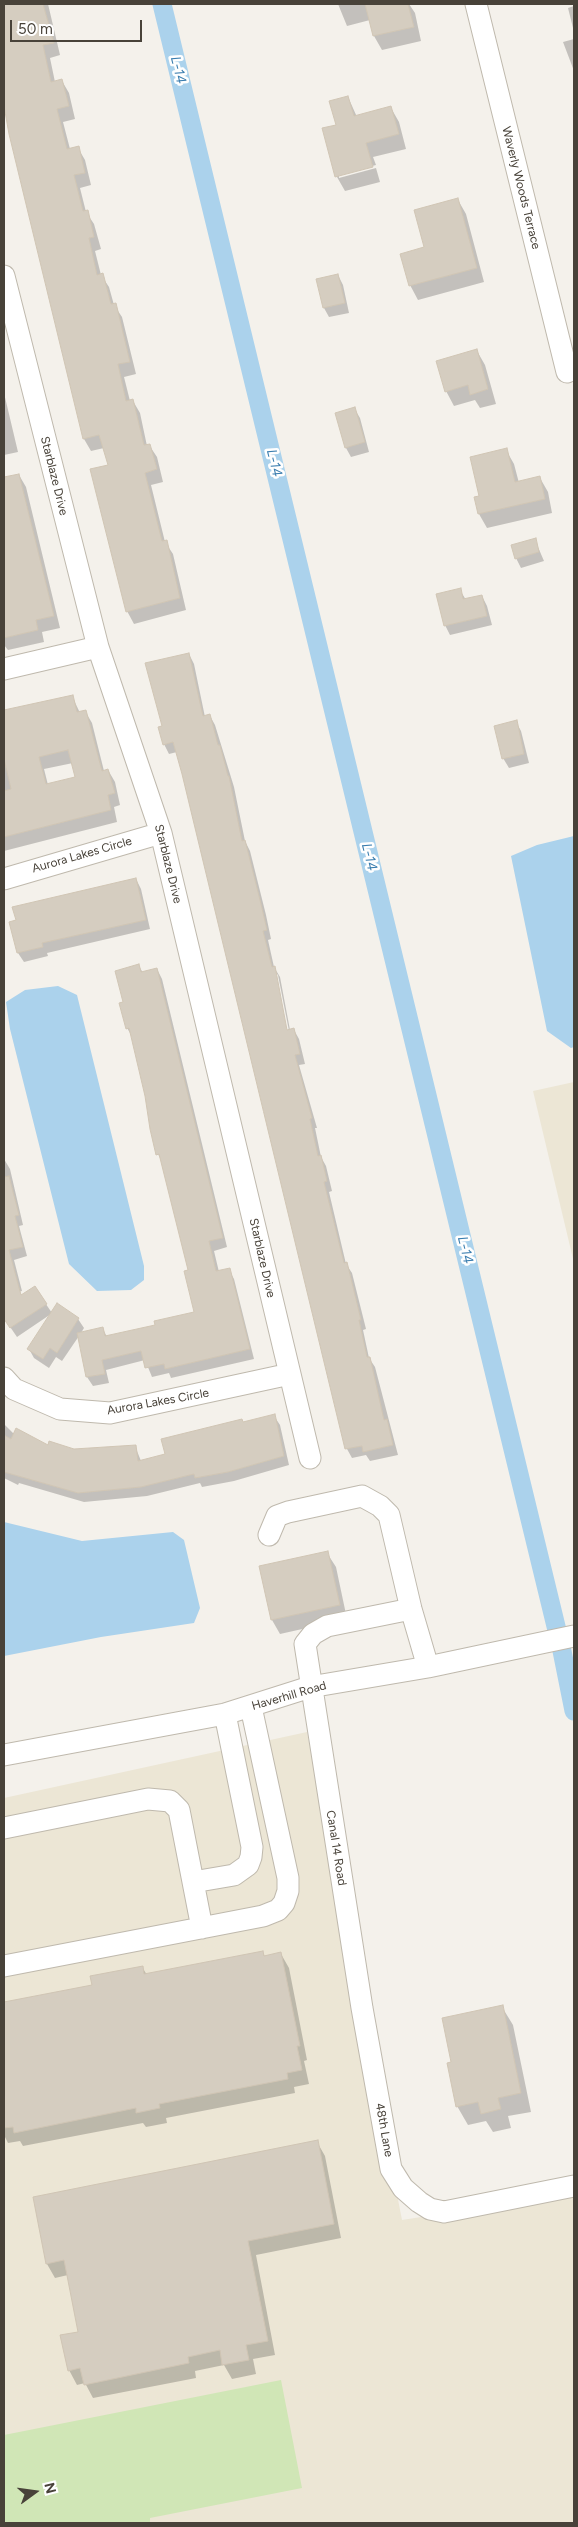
<!DOCTYPE html>
<style>
body{margin:0}
#map{position:relative;width:578px;height:2527px;overflow:hidden;background:#f4f1eb;font-family:Figtree,sans-serif}
canvas{display:block}
.frame{position:absolute;inset:0;border:5px solid #484239;pointer-events:none}
.north{position:absolute;left:10px;top:2467px;width:50px;height:50px;-webkit-text-stroke:4px #fff;paint-order:stroke;rotate:76deg;font-size:14px;font-weight:700;line-height:20px;text-align:center;color:#484239}
.north::after{content:'';display:block;margin:auto;width:18px;height:22px;background:#484239;clip-path:polygon(50% 0,100% 100%,50% 72%,0 100%)}
.scale{position:absolute;left:10px;top:20px;width:132px;height:22px;box-sizing:border-box;border:2px solid #484239;border-top:0;padding-left:6px;font-size:15px;line-height:18px;white-space:nowrap;color:#484239;-webkit-text-stroke:4px #fff;paint-order:stroke}
</style>
<div id="map">
<canvas width="578" height="2527"></canvas>
<div class="frame"></div>
<div class="north">N</div>
<div class="scale">50 m</div>
</div>
<script>
const g = document.querySelector('canvas').getContext('2d');
g.lineJoin = 'round';
function paint(path, color) {
  g.fillStyle = color;
  g.fill(path, 'evenodd');
}
function shape(rows) {
  const path = new Path2D();
  for (const r of rows) {
    path.moveTo(r[0], r[1]);
    for (let i = 2; i < r.length; i += 2) path.lineTo(r[i], r[i + 1]);
  }
  return path;
}
function trace(path, color, width, dash) {
  g.strokeStyle = color;
  g.lineWidth = width;
  g.lineCap = dash ? 'butt' : 'round';
  g.setLineDash(dash || []);
  g.stroke(path);
}
function drawText(font, color, halo, rows, align = 'center') {
  g.font = font + ' Figtree,sans-serif';
  g.lineWidth = 5;
  g.setLineDash([]);
  g.textBaseline = 'middle';
  g.strokeStyle = halo;
  g.fillStyle = color;
  for (const [text, x, y, turn = 0] of rows) {
    g.save();
    g.translate(x, y);
    g.rotate((+turn || 0) * Math.PI / 180);
    g.textAlign = isNaN(turn) ? turn : align;
    if (halo) g.strokeText(text, 0, 0);
    g.fillText(text, 0, 0);
    g.restore();
  }
}
const education = shape([
 [574,1082,574,1263,533,1091],
 [307,1732,402,2220,574,2193,574,2523,4,2523,4,1798]
]);
const green = shape([
 [281,2380,302,2488,150,2518,150,2523,4,2523,4,2435]
]);
const water = shape([
 [574,836,574,1047,571,1048,547,1031,511,856,537,845],
 [58,986,77,995,144,1266,144,1280,131,1290,97,1291,69,1264,10,1029,6,1002,25,990],
 [4,1522,82,1541,173,1532,184,1540,200,1608,194,1623,101,1637,4,1656]
]);
const shadow = shape([
 [4,4,48,4,60,55,50,58,55,82,62,81,69,93,75,119,63,122,70,149,78,148,85,160,91,185,80,188,86,212,94,224,101,249,95,251,101,275,109,287,114,305,122,317,136,374,124,377,130,401,133,401,140,413,147,446,149,445,157,457,163,482,151,485,165,542,173,554,186,610,134,624,127,611,109,466,104,448,91,451,84,439,4,106],
 [338,4,409,4,415,13,421,41,382,50,374,36,370,20,347,26],
 [574,6,574,32,568,8],
 [574,39,574,71,563,42],
 [348,97,357,117,391,108,399,122,406,149,373,157,376,165,339,175,339,178,376,168,380,182,345,191,337,177,324,129,337,125],
 [458,200,466,214,484,282,418,300,410,285,426,248],
 [338,275,343,285,349,313,329,317,324,308,317,280],
 [477,351,485,365,496,404,480,408,475,400,454,406,446,391],
 [4,393,18,452,4,455],
 [354,408,360,418,369,452,351,457,346,448],
 [506,450,514,464,519,483,540,478,548,492,552,513,487,528,479,514,475,498,481,497],
 [19,475,26,487,60,628,42,632,44,642,8,650,4,645,4,478],
 [535,540,544,561,521,568,516,558],
 [460,590,466,600,482,596,487,606,492,625,450,635,445,625],
 [189,654,194,664,205,717,210,716,215,725,234,787,245,841,250,851,266,915,271,939,268,940,274,967,280,977,290,1030,294,1030,299,1039,305,1064,299,1065,317,1128,315,1128,321,1157,326,1166,332,1191,329,1192,346,1264,352,1273,366,1329,363,1330,369,1358,375,1367,398,1455,370,1461,366,1455,352,1458,347,1449,177,752,169,754,164,744,163,727],
 [275,972,278,975,290,1036,287,1036],
 [72,696,80,713,85,711,92,723,104,771,108,770,115,782,120,805,114,807,117,822,4,851,4,712],
 [73,763,77,778,48,785,44,769],
 [516,722,521,731,529,763,509,768,503,758],
 [136,879,141,889,150,929,47,953,48,956,24,962,18,953,10,923],
 [139,966,143,973,157,969,162,979,227,1247,214,1251,219,1272,229,1270,234,1279,254,1359,171,1378,169,1373,152,1377,145,1360,106,1370,109,1383,93,1386,87,1377,79,1336,62,1361,56,1357,49,1368,34,1358,29,1349,51,1314,17,1337,4,1318,4,1308,35,1288,52,1313,78,1319,84,1328,81,1333,103,1329,107,1337,156,1326,195,1313,189,1271,163,1164,158,1154,133,1038,127,1028,124,1003],
 [4,1159,10,1169,23,1225,19,1226,27,1256,14,1260,22,1291,4,1296],
 [274,1416,280,1425,289,1465,234,1481,202,1487,200,1483,147,1496,84,1502,19,1483,18,1485,4,1478,4,1424,14,1434,49,1446,74,1450,135,1446,141,1461,166,1455,243,1423],
 [327,1553,336,1567,347,1619,280,1634,272,1620],
 [262,1952,265,1957,281,1954,289,1968,307,2060,304,2061,309,2084,294,2087,295,2093,166,2118,167,2123,146,2127,143,2123,23,2146,20,2141,8,2143,4,2135,4,2003,93,1986,142,1967,147,1975],
 [502,2007,513,2025,531,2112,508,2116,511,2128,493,2132,486,2121,468,2125,457,2106,453,2063],
 [317,2142,325,2156,341,2238,256,2255,275,2355,253,2359,256,2374,232,2379,224,2365,195,2371,196,2378,93,2398,85,2383,77,2385,69,2370,80,2333,68,2275,55,2278,47,2264]
]);
const canal = shape([
 [162,4,562,1651,574,1711]
]);
const building = shape([
 [4,4,43,4,54,43,43,45,51,82,62,79,69,106,57,109,67,149,79,146,85,173,74,175,83,211,88,210,94,237,89,238,97,275,103,273,111,304,116,303,130,362,118,364,126,401,133,399,144,445,150,444,157,469,145,473,162,541,167,540,180,598,126,612,90,469,108,465,99,435,83,439,9,134,4,106,4,4],
 [365,4,408,4,414,27,373,36,365,4],
 [348,96,354,116,391,106,399,134,366,143,373,167,335,177,322,128,336,125,329,101,348,96],
 [458,198,477,268,409,286,400,254,424,247,414,210,458,198],
 [338,274,345,303,323,308,316,279,338,274],
 [477,349,488,389,470,395,468,385,445,392,436,361,477,349],
 [355,407,365,442,345,448,335,413,355,407],
 [507,448,515,482,540,476,545,499,478,514,474,497,479,496,470,457,507,448],
 [19,474,54,616,36,620,38,630,4,638,4,477,19,474],
 [536,538,539,552,515,559,511,545,536,538],
 [461,588,463,599,482,595,487,616,444,626,436,594,461,588],
 [189,653,203,716,210,714,218,745,220,745,228,776,229,776,242,841,245,840,261,904,267,930,263,931,272,967,275,966,287,1030,294,1028,300,1054,295,1055,312,1118,310,1119,318,1156,321,1155,327,1181,324,1182,344,1263,347,1262,361,1320,359,1320,367,1357,370,1357,384,1420,387,1419,393,1445,363,1452,362,1446,345,1449,182,774,173,742,163,745,158,727,162,726,145,663,189,653],
 [73,695,77,712,86,710,102,771,108,769,115,793,108,795,111,810,4,837,4,791,11,789,4,759,4,710,73,695],
 [68,750,75,777,46,784,39,757,68,750],
 [517,720,524,754,502,759,494,726,517,720],
 [136,878,146,920,42,943,43,947,17,953,9,922,16,920,12,907,136,878],
 [139,964,141,972,157,968,223,1238,209,1241,216,1271,230,1268,250,1349,165,1369,164,1364,145,1368,141,1351,102,1360,105,1374,86,1377,77,1333,103,1327,105,1336,155,1325,154,1321,194,1312,184,1271,188,1270,159,1154,156,1155,150,1129,145,1096,129,1028,126,1029,119,1003,123,1002,115,971,139,964],
 [9,1176,19,1215,15,1216,23,1247,9,1250,21,1295,35,1286,47,1304,10,1328,4,1319,4,1177,9,1176],
 [57,1303,79,1318,57,1353,50,1348,43,1359,27,1349,57,1303],
 [275,1414,284,1456,228,1472,195,1478,194,1474,141,1487,78,1493,4,1472,4,1435,11,1439,16,1428,48,1445,49,1441,74,1449,136,1445,138,1461,165,1454,161,1439,242,1419,243,1422,275,1414],
 [328,1551,340,1605,271,1620,259,1566,328,1551],
 [263,1951,264,1956,281,1952,300,2046,297,2046,302,2070,287,2073,288,2079,159,2104,160,2108,136,2113,136,2108,14,2133,13,2127,4,2128,4,2002,92,1985,90,1976,143,1966,144,1974,263,1951],
 [503,2005,521,2093,498,2098,501,2109,481,2114,478,2102,456,2107,447,2063,451,2062,442,2018,503,2005],
 [318,2140,334,2224,248,2241,268,2341,246,2345,249,2360,222,2365,220,2350,188,2357,189,2363,84,2385,80,2368,68,2371,60,2335,78,2332,64,2260,46,2264,33,2197,318,2140]
]);
const minor = shape([
 [476,4,567,372],
 [4,276,98,647,161,833,310,1458],
 [4,669,98,647],
 [4,879,161,833],
 [4,1378,14,1389,60,1409,110,1413,290,1374],
 [269,1535,277,1516,288,1512,362,1496,380,1506,389,1515,411,1609,428,1667],
 [411,1609,327,1626,313,1634,305,1644,362,2008,391,2169,403,2188,419,2202,430,2209,444,2212,574,2186],
 [4,1755,225,1714,310,1687,428,1667,574,1636],
 [4,1828,148,1799,170,1801,179,1810,202,1928],
 [193,1882,234,1875,248,1865,251,1857,252,1847,225,1714],
 [4,1966,263,1916,278,1910,284,1903,288,1891,288,1878,251,1707]
]);
const streetNames = [
 ["Waverly Woods Terrace",521,188,76],
 ["Starblaze Drive",54,476,76],
 ["Aurora Lakes Circle",82,855,-16],
 ["Starblaze Drive",168,864,76],
 ["Starblaze Drive",262,1258,77],
 ["Aurora Lakes Circle",158,1402,-10],
 ["Haverhill Road",289,1696,-16],
 ["Canal 14 Road",336,1848,81],
 ["48th Lane",384,2130,80]
];
const waterNames = [
 ["L-14",178,70,76],
 ["L-14",274,463,76],
 ["L-14",369,857,76],
 ["L-14",465,1250,76]
];
paint(education, '#ece6d5');
paint(green, '#d0e6b6');
paint(water, '#abd2ec');
paint(shadow, '#0003');
trace(canal, '#abd2ec', 19);
paint(building, '#d5cdc0');
trace(building, '#d0c5b4', 1);
trace(minor, '#bfb9ad', 23);
trace(minor, '#fff', 21);
drawText('12px', '#484239', '#fff', streetNames);
drawText('italic 14px', '#387cae', '#fff', waterNames);
</script>
